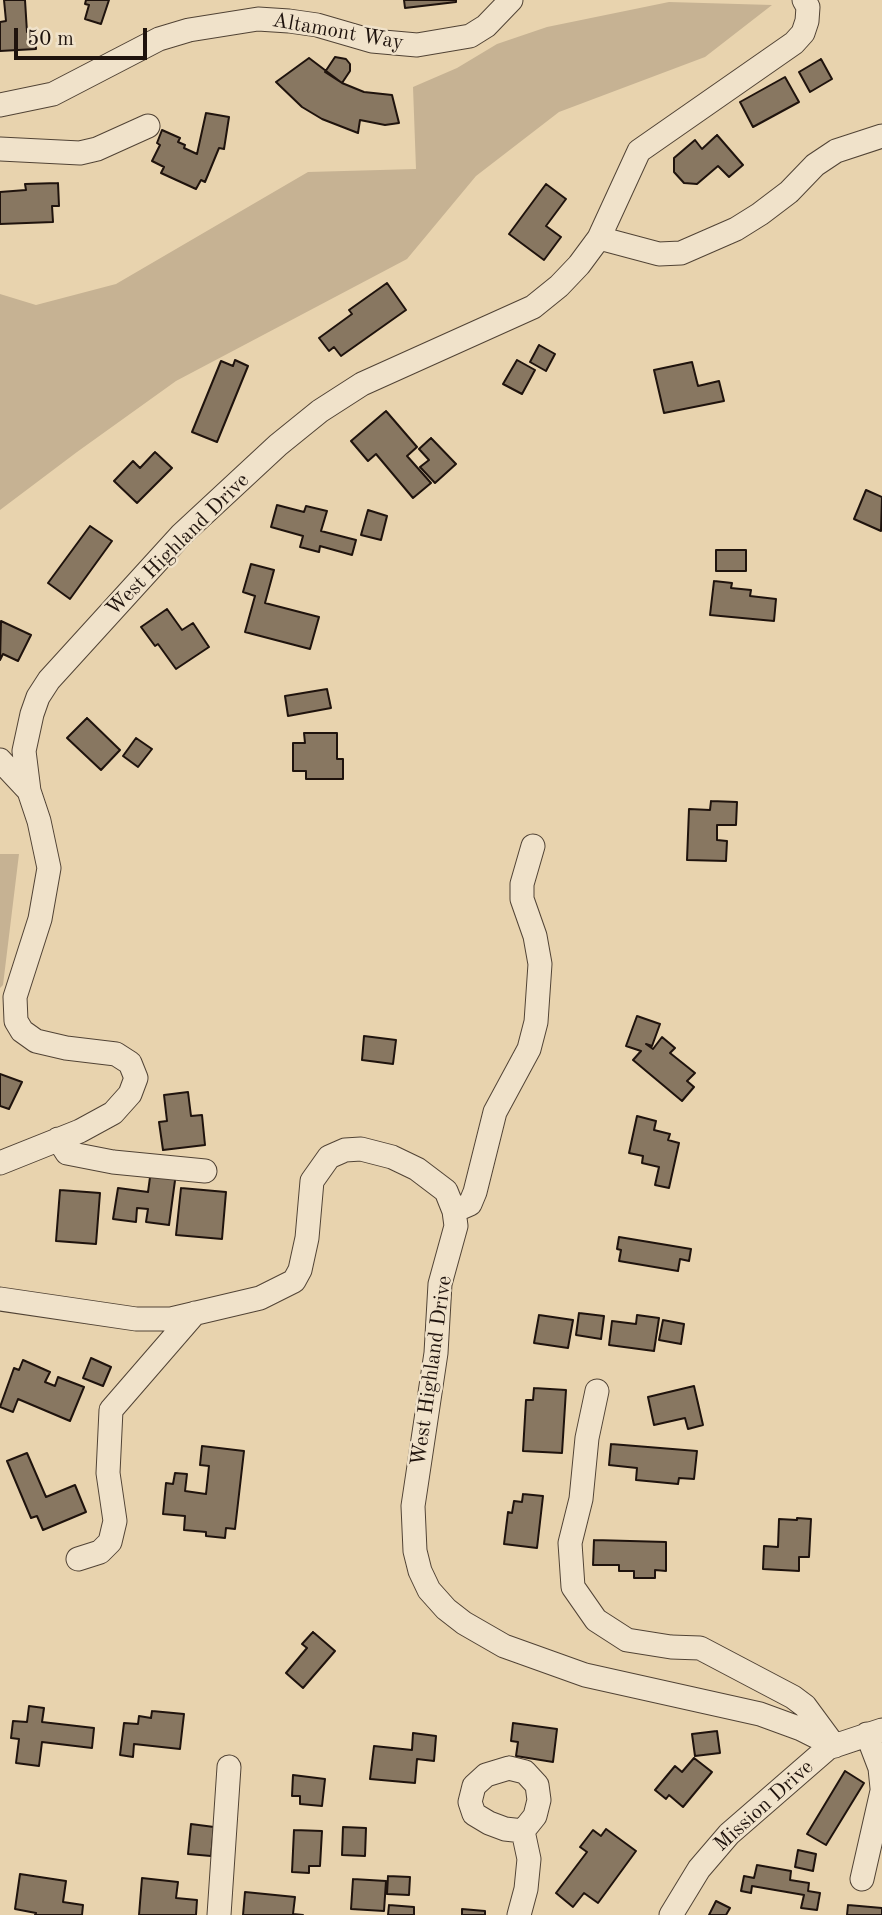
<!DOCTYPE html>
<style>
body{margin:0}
#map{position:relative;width:882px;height:1915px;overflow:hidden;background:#e8d3ae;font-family:"Old Standard TT",serif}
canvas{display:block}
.scale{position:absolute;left:14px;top:28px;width:133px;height:32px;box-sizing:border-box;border:4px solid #1f130d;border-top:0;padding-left:9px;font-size:21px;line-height:24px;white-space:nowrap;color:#1f130d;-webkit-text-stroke:5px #f0e2ca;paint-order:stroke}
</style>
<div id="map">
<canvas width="882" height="1915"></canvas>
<div class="scale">50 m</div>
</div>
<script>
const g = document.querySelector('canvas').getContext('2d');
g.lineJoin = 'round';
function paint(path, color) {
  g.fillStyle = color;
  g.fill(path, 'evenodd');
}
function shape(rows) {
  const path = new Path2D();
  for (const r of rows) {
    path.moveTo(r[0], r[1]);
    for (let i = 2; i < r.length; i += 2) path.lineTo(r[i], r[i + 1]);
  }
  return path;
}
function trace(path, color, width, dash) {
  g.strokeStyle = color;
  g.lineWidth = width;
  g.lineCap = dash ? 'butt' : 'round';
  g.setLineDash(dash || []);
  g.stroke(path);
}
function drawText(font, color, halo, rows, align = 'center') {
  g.font = font + ' "Old Standard TT",serif';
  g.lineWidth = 5;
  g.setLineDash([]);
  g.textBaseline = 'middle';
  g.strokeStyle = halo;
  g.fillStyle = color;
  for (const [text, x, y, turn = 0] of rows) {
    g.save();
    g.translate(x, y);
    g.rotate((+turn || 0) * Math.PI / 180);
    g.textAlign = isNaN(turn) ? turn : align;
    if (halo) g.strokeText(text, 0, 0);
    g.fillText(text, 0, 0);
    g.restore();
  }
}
const green = shape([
 [669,2,772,5,705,57,559,112,476,176,407,259,176,381,77,452,0,510,0,294,36,305,116,284,308,172,416,169,413,87,457,68,497,44,547,27],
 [0,854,19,854,3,985,0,988]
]);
const building = shape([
 [4,0,25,0,27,32,35,31,36,49,0,51,0,22,6,21,4,0],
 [86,0,109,0,101,24,85,19,89,5,85,4,86,0],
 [404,0,456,0,456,2,405,8,404,0],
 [335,57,346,59,350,64,350,71,342,83,325,72,335,57],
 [309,58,342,83,364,92,392,95,399,123,385,125,360,120,358,133,322,119,302,107,276,82,309,58],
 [821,59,832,79,810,92,799,72,821,59],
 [785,77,799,102,753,127,740,102,785,77],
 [206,113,229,117,224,149,219,148,205,182,201,180,196,189,161,173,164,167,152,161,160,145,157,143,162,130,180,138,178,142,185,145,184,148,197,154,206,113],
 [717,135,743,165,729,177,718,166,697,184,684,183,674,172,674,158,695,140,702,149,717,135],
 [58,183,59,206,52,206,53,222,0,224,0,192,26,190,25,184,58,183],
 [546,184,566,199,546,226,561,237,544,260,509,234,546,184],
 [387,283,406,310,341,356,334,347,329,351,319,338,352,314,349,310,387,283],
 [539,345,555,354,546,371,530,362,539,345],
 [235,360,248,366,217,442,192,432,221,361,233,366,235,360],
 [517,360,535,370,522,394,503,384,517,360],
 [692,362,698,386,719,381,724,401,664,413,654,370,692,362],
 [386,411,417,447,407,456,431,483,413,498,376,454,368,461,351,441,386,411],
 [431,438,456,464,435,483,420,467,429,460,419,449,431,438],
 [155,452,172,468,137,503,114,481,133,461,140,468,155,452],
 [866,490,882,497,881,531,854,519,866,490],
 [277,505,304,512,306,506,327,511,321,531,356,540,352,555,320,546,319,552,300,547,303,536,271,527,277,505],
 [368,510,387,516,381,540,361,535,368,510],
 [90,526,112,541,70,599,48,583,90,526],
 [716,550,746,550,746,571,716,571,716,550],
 [251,564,274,570,265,603,319,617,310,649,245,632,255,596,243,592,251,564],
 [714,581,732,583,731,588,751,590,750,596,776,599,774,621,710,615,714,581],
 [167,609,182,630,193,623,209,647,176,669,158,644,155,646,141,627,167,609],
 [1,621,31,635,18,661,3,654,0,660,1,621],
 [327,689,331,708,288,716,285,696,327,689],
 [87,718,120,750,101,770,67,738,87,718],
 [304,733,337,733,337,759,343,759,343,779,306,779,306,771,293,771,293,743,305,743,304,733],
 [136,738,152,749,138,767,123,756,136,738],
 [711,801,737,802,736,825,717,825,717,840,727,841,726,861,687,860,689,809,710,810,711,801],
 [637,1016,660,1024,652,1046,646,1044,653,1049,662,1037,675,1048,670,1053,695,1073,687,1081,694,1087,682,1101,633,1060,641,1051,626,1046,637,1016],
 [364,1036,396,1040,393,1064,362,1060,364,1036],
 [0,1074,22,1082,9,1109,0,1106,0,1074],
 [188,1092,191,1116,202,1115,205,1145,163,1150,159,1122,167,1121,164,1095,188,1092],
 [637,1116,656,1121,654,1130,670,1134,668,1140,679,1143,669,1188,655,1185,659,1167,642,1163,643,1156,629,1153,637,1116],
 [151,1170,176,1173,169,1225,146,1222,148,1209,137,1208,136,1222,113,1219,118,1188,148,1192,151,1170],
 [181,1188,226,1192,222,1239,176,1235,181,1188],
 [60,1190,100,1193,96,1244,56,1241,60,1190],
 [619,1237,691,1249,689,1261,680,1259,678,1271,619,1261,621,1250,617,1249,619,1237],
 [579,1313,604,1316,601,1339,576,1335,579,1313],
 [539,1315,573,1320,568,1348,534,1343,539,1315],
 [637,1315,659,1318,654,1351,609,1345,612,1321,636,1324,637,1315],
 [663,1320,684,1324,681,1344,659,1340,663,1320],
 [91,1358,111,1367,103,1386,83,1378,91,1358],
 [23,1360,50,1372,45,1382,55,1386,58,1377,84,1387,70,1421,18,1399,13,1412,0,1407,14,1368,19,1370,23,1360],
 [694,1386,703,1425,688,1429,685,1418,654,1425,648,1397,694,1386],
 [534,1388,566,1390,562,1453,523,1451,526,1400,533,1400,534,1388],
 [611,1444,697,1451,694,1479,679,1478,678,1484,636,1480,637,1468,609,1465,611,1444],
 [202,1446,244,1451,235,1529,226,1528,225,1538,206,1536,206,1532,184,1530,185,1516,163,1514,166,1483,173,1484,175,1473,187,1474,185,1491,206,1494,209,1466,200,1465,202,1446],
 [27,1453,46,1497,75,1485,86,1512,43,1530,37,1516,31,1518,7,1461,27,1453],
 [523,1494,543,1496,537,1548,504,1544,508,1512,512,1513,514,1501,522,1502,523,1494],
 [797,1518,811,1519,809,1557,799,1557,799,1571,763,1569,764,1546,778,1547,779,1519,797,1520,797,1518],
 [594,1540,666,1542,666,1571,655,1570,655,1578,634,1578,634,1571,619,1571,619,1565,593,1565,594,1540],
 [313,1632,335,1651,303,1688,286,1673,307,1648,302,1644,313,1632],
 [29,1706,44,1708,42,1722,94,1728,92,1748,42,1742,39,1766,16,1763,19,1739,11,1738,13,1721,27,1722,29,1706],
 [152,1711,184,1714,180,1749,134,1744,133,1757,120,1755,124,1723,138,1724,139,1716,151,1718,152,1711],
 [513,1723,557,1729,553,1762,516,1756,518,1742,511,1741,513,1723],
 [717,1731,720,1753,695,1756,692,1734,717,1731],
 [413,1733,436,1736,434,1761,417,1759,415,1783,370,1779,374,1746,412,1750,413,1733],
 [694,1758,712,1772,683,1807,669,1795,666,1799,655,1790,675,1766,682,1772,694,1758],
 [845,1771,864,1783,826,1845,807,1834,845,1771],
 [293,1775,325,1779,322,1806,300,1804,300,1796,292,1796,293,1775],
 [191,1824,214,1827,211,1856,188,1854,191,1824],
 [343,1827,366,1828,365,1856,342,1855,343,1827],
 [606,1829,636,1851,598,1903,584,1893,573,1907,556,1893,587,1852,580,1847,593,1830,601,1836,606,1829],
 [294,1830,322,1831,320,1866,309,1866,309,1873,292,1872,294,1830],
 [798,1850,816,1854,813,1871,795,1867,798,1850],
 [757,1865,791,1871,790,1880,809,1883,808,1891,820,1893,817,1910,801,1908,804,1895,752,1886,751,1893,741,1891,744,1876,754,1878,757,1865],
 [20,1874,66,1881,63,1902,83,1905,82,1915,35,1915,36,1913,15,1909,20,1874],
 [388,1876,410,1877,409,1895,387,1894,388,1876],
 [142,1878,178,1882,176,1898,197,1900,196,1915,139,1915,142,1878],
 [353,1879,386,1881,384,1911,351,1909,353,1879],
 [245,1892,295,1897,293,1914,303,1915,243,1915,245,1892],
 [716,1901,730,1908,726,1915,709,1915,716,1901],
 [389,1905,414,1907,414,1915,388,1915,389,1905],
 [848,1905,882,1908,882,1915,847,1915,848,1905],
 [462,1909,485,1911,485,1915,462,1915,462,1909]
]);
const minor = shape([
 [0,105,53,94,159,39,189,30,258,19,289,21,317,25,372,41,417,45,470,36,486,26,511,0],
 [0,149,80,153,97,149,148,126],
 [599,238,659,254,681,253,736,229,760,214,789,192,815,165,836,151,882,136],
 [0,760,29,791],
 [58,1139,67,1153,113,1162,205,1171],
 [0,1163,80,1131,113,1113,130,1094,136,1078,130,1063,116,1054,66,1048,36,1041,22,1031,16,1021,15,997,40,919,49,868,39,821,29,791,24,751,32,714,38,697,49,680,181,535,278,445,320,411,362,384,533,307,559,286,579,265,599,238,639,151,794,43,803,33,807,21,808,7,804,0],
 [454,1211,470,1204,475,1192,495,1112,529,1049,536,1022,540,964,535,936,522,899,522,884,533,846],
 [0,1299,136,1319,171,1319,260,1298,294,1281,300,1270,307,1238,312,1181,329,1157,345,1150,361,1149,392,1157,417,1169,446,1191,454,1211,456,1226,440,1284,436,1353,413,1506,415,1551,420,1571,429,1590,446,1609,464,1623,504,1646,585,1675,760,1714,801,1729,835,1746],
 [597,1391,587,1438,581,1499,570,1543,573,1587,596,1620,627,1640,671,1647,700,1648,793,1697,805,1706,833,1744],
 [78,1559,100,1552,110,1542,115,1521,108,1473,111,1410,195,1313],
 [867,1734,880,1768,882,1788],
 [509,1768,525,1772,537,1785,539,1800,535,1816,523,1831,505,1829,489,1823,474,1814,470,1802,474,1786,486,1775,509,1768],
 [862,1879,882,1791],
 [219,1915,229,1767],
 [519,1915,526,1889,529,1859,523,1831],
 [671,1915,699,1869,729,1834,828,1748,882,1730]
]);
const streetNames = [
 ["Altamont Way",338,32,10],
 ["West Highland Drive",178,545,-45],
 ["West Highland Drive",432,1371,-82],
 ["Mission Drive",764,1806,-42]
];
paint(green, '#c6b293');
paint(building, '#887761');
trace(building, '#1f130d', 2);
trace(minor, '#514335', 25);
trace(minor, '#f0e2ca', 23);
drawText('21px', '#1f130d', '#f0e2ca', streetNames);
</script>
